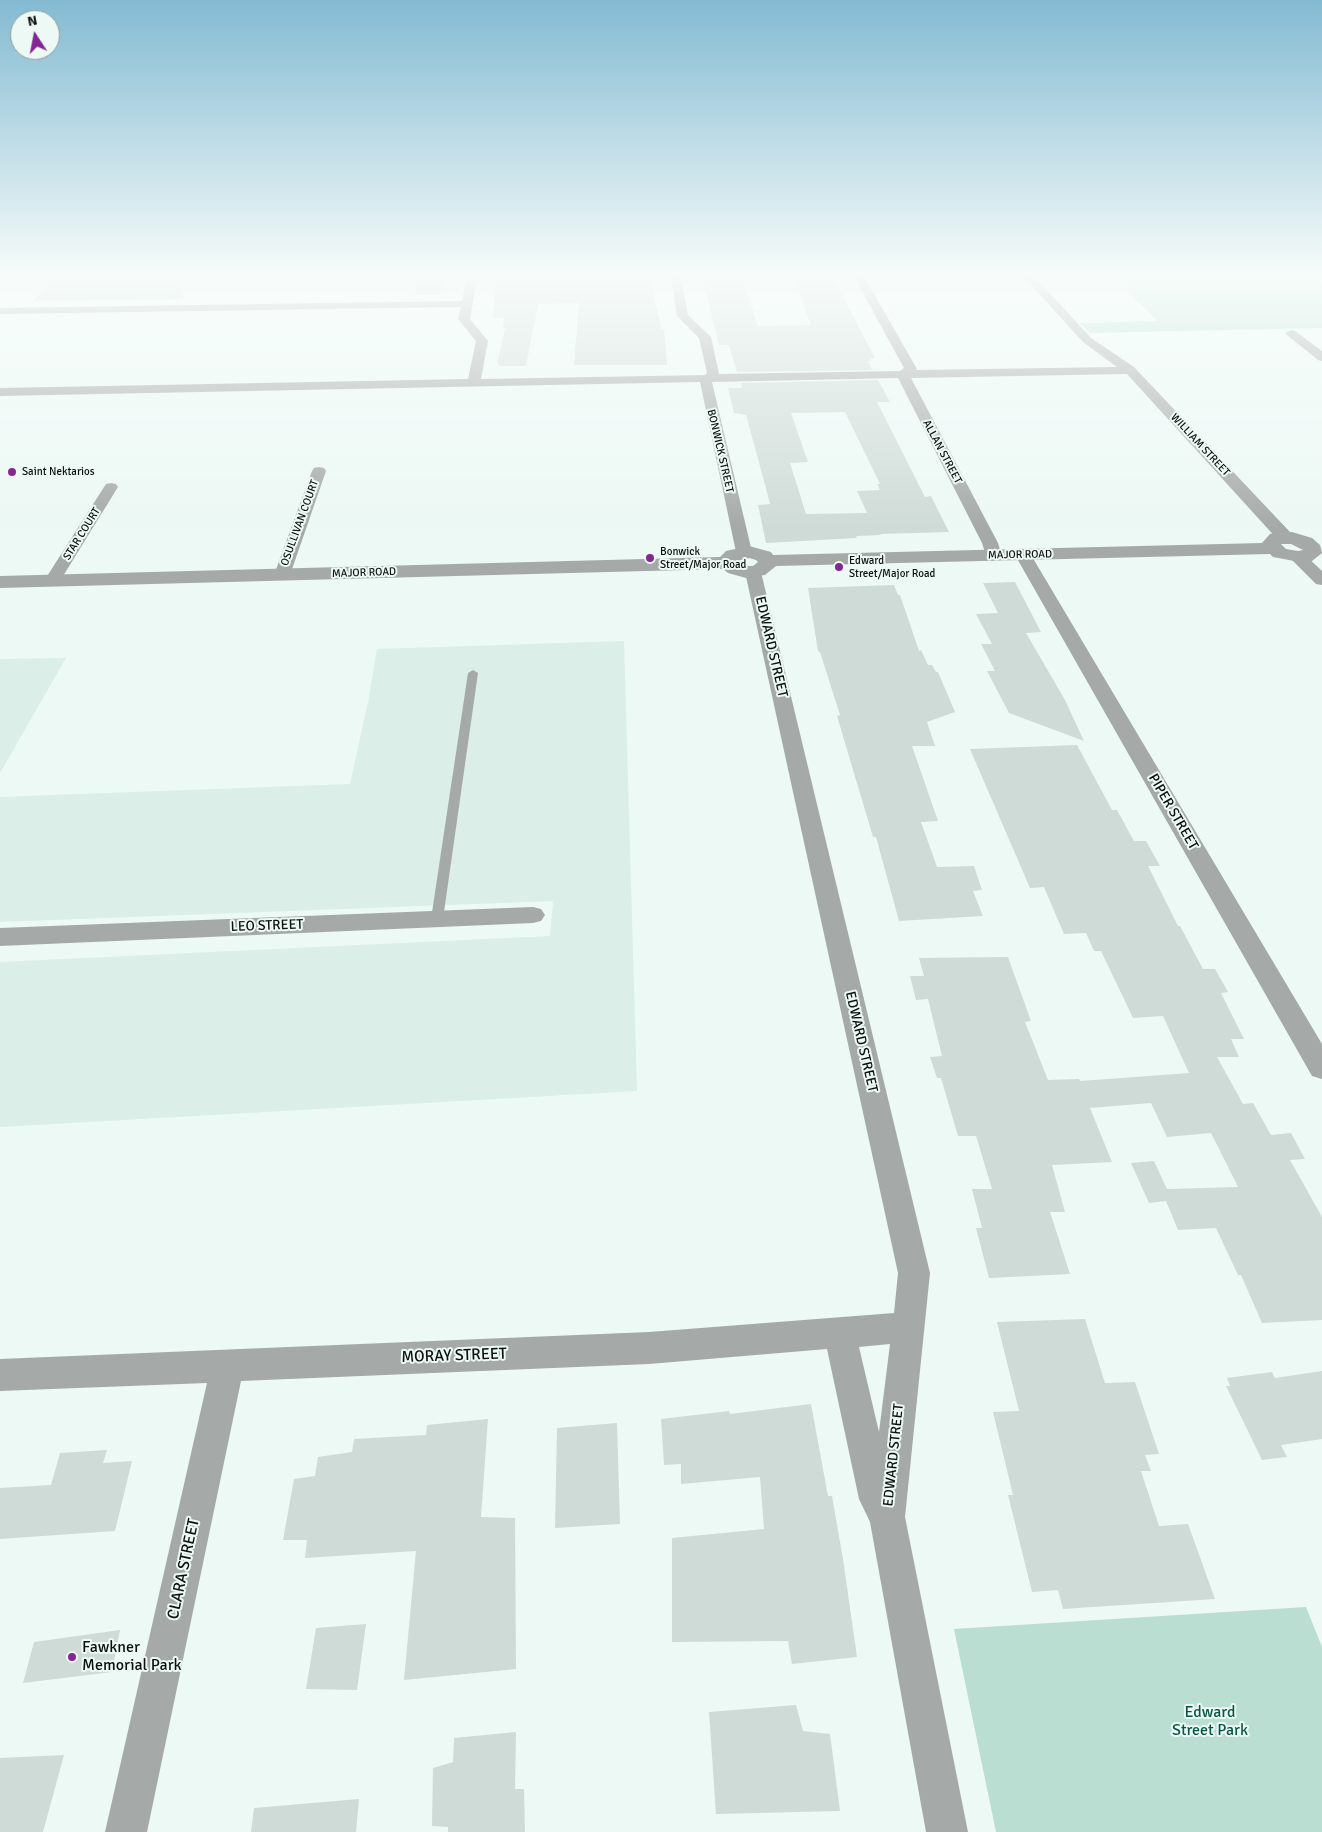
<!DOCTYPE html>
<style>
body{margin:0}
#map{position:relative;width:1322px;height:1832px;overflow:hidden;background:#edf9f5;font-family:Signika,sans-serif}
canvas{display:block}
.north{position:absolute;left:10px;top:10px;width:50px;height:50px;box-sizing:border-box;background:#edf9f5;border:1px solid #939c99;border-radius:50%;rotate:349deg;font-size:14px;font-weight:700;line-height:20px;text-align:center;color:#0c100e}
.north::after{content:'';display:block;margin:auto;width:18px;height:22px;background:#842792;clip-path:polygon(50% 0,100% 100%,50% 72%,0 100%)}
</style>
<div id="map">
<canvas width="1322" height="1832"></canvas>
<div class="north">N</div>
</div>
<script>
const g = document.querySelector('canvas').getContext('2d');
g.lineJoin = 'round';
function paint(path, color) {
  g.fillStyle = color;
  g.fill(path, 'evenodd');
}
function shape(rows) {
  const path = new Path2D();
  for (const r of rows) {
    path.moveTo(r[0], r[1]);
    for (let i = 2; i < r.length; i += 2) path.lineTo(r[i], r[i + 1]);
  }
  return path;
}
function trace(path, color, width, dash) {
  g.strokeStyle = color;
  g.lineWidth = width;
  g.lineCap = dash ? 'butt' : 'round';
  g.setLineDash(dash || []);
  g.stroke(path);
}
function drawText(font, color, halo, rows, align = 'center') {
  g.font = font + ' Signika,sans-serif';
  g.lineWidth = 4;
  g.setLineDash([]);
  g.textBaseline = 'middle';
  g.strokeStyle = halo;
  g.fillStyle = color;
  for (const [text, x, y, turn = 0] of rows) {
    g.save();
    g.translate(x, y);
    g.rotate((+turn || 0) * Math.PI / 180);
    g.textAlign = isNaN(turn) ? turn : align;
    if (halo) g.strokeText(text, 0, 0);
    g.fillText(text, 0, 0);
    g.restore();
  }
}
const built = shape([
 [624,641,637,1091,0,1127,0,962,550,936,553,901,0,922,0,797,350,784,368,702,377,649],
 [66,658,0,773,0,659]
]);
const green = shape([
 [1108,273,1322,273,1322,328,1090,333,1079,323,1158,321],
 [1306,1607,1322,1647,1322,1832,996,1832,954,1629]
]);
const building = shape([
 [61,273,182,273,183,299,33,301],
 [421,273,446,273,440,295,414,295],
 [792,273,831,274,875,358,870,358,871,361,868,361,872,370,737,372,729,345,719,345,702,276,741,275,758,326,811,325],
 [649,278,662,329,664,329,667,365,574,365,579,303,538,304,526,366,499,366,499,364,497,364,505,328,503,328,504,318,493,318,496,280],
 [878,380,890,402,877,402,925,497,931,496,949,532,880,534,881,535,856,536,857,538,766,543,758,505,770,504,767,492,746,415,734,413,728,388,742,388,741,383],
 [845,412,880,484,877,484,880,490,857,491,867,513,806,514,790,463,808,462,791,413],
 [1015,582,1041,632,1026,633,1065,700,1084,741,1009,713,987,671,995,671,981,644,992,644,976,614,998,613,983,583],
 [894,585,898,595,900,595,919,651,921,650,928,665,932,665,936,672,938,672,955,712,927,722,935,746,912,746,938,821,921,822,937,867,974,866,982,890,973,891,983,916,899,921,876,837,873,837,837,716,840,715,820,652,818,651,808,588],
 [1077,745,1112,810,1117,810,1134,841,1146,841,1160,866,1148,866,1178,926,1180,926,1203,969,1215,969,1228,992,1221,993,1244,1039,1231,1039,1239,1057,1217,1057,1243,1104,1253,1103,1271,1135,1291,1133,1305,1159,1290,1160,1322,1217,1322,1320,1262,1323,1241,1275,1238,1275,1216,1228,1178,1230,1166,1201,1149,1203,1131,1163,1154,1161,1167,1189,1238,1187,1211,1133,1167,1137,1151,1103,1090,1108,1112,1162,1052,1165,1065,1212,1050,1212,1070,1274,989,1278,976,1228,982,1228,972,1189,992,1189,976,1136,958,1136,941,1078,937,1078,930,1057,942,1056,928,999,916,1000,910,976,924,976,919,958,1008,957,1031,1021,1025,1022,1048,1080,1079,1079,1080,1081,1189,1073,1163,1016,1133,1018,1101,951,1094,951,1086,933,1064,934,1044,887,1030,888,970,749],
 [1085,1319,1105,1383,1135,1382,1159,1454,1145,1455,1151,1471,1141,1471,1159,1526,1188,1524,1215,1599,1063,1609,1058,1590,1032,1592,1008,1495,1013,1495,993,1412,1019,1411,997,1322],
 [1322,1371,1322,1439,1281,1445,1287,1457,1262,1460,1226,1386,1230,1386,1227,1378,1272,1372,1275,1378],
 [811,1404,828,1496,832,1496,843,1559,857,1657,792,1664,788,1641,672,1642,672,1538,764,1529,760,1477,681,1484,681,1464,664,1465,661,1419,729,1411,730,1414],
 [488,1419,481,1517,515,1518,516,1669,404,1680,416,1551,305,1558,307,1540,283,1540,294,1479,315,1476,318,1457,352,1452,354,1439,426,1435,427,1425],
 [617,1423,620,1524,555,1528,557,1428],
 [107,1450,103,1463,132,1461,115,1531,0,1539,0,1488,51,1485,60,1453],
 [366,1624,357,1690,306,1689,316,1628],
 [120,1630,112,1672,23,1683,34,1642],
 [796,1705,803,1731,830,1734,840,1811,716,1814,709,1712],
 [516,1732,515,1789,524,1789,525,1832,448,1832,448,1827,432,1826,433,1768,453,1762,454,1738],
 [64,1755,43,1832,0,1832,0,1758],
 [359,1799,356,1832,251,1832,254,1808]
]);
const service = shape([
 [473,670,478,673,443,919,441,922,437,923,433,922,431,919,468,673,473,670]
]);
const minor = shape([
 [468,273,478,273,470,319,488,341,481,379,705,375,707,373,699,338,677,316,670,273,680,273,688,315,711,337,719,374,900,371,904,368,852,273,862,273,917,369,916,370,1117,367,1083,342,1020,273,1031,273,1091,338,1134,367,1290,532,1293,538,1291,541,1285,543,1279,541,1127,374,911,378,998,543,1002,556,1000,559,994,561,988,559,986,556,982,543,898,378,712,382,752,552,750,555,744,557,738,555,736,552,700,382,0,396,0,388,468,379,476,341,458,319,461,307,0,314,0,308,462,301,468,273],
 [1291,330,1295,331,1322,351,1322,361,1318,360,1287,335,1285,333,1291,330],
 [319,467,324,468,326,471,290,575,288,579,276,579,274,575,312,471,314,468,319,467],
 [111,483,116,484,118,487,60,581,58,585,46,585,44,581,104,487,106,484,111,483],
 [1023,550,1029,552,1031,555,1322,1044,1322,1079,1312,1076,1015,555,1017,552,1023,550],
 [1298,552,1304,554,1322,571,1322,585,1316,584,1292,560,1290,557,1292,554,1298,552],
 [753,567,759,568,761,572,930,1273,905,1517,968,1832,926,1832,870,1522,859,1499,827,1349,649,1364,241,1381,147,1832,105,1832,207,1383,0,1391,0,1359,649,1332,894,1313,898,1273,745,572,747,568,753,567],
 [890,1344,879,1432,859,1347,890,1344],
 [533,907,541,909,545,915,541,921,533,923,0,946,0,928,533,907]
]);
const tertiary = shape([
 [1277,532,1292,532,1312,538,1320,545,1322,553,1312,561,1305,563,1273,557,1270,554,776,566,765,575,746,578,728,573,723,569,0,588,0,576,720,557,726,551,749,546,771,552,773,555,1262,543,1270,534,1277,532],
 [1281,544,1291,544,1303,550,1298,551,1286,549,1281,544],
 [749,558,756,560,758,562,753,566,746,566,737,561,749,558]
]);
const markers = [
 [12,472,5,"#842792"],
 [650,558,5,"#842792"],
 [839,567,5,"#842792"],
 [72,1657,5,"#842792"]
];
const farStreetnames = [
 ["WILLIAM STREET",1200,445,47],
 ["BONWICK STREET",720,451,77],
 ["ALLAN STREET",942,452,62],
 ["OSULLIVAN COURT",300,523,-70],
 ["STAR COURT",82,534,-58],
 ["MAJOR ROAD",1020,555,-1],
 ["MAJOR ROAD",364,573,-2]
];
const farPoinames = [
 ["Saint Nektarios",22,472],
 ["Bonwick",660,552],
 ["Street/Major Road",660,565],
 ["Edward",849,561],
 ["Street/Major Road",849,574]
];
const streetNames = [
 ["EDWARD STREET",771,647,77],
 ["PIPER STREET",1173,812,60],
 ["LEO STREET",267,926,-2],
 ["EDWARD STREET",861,1042,77],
 ["EDWARD STREET",894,1455,-84]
];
const nearStreetnames = [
 ["MORAY STREET",454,1356,-2],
 ["CLARA STREET",184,1569,-78]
];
const nearPoinames = [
 ["Fawkner",82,1648],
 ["Memorial Park",82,1666]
];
const nearParknames = [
 ["Edward",1210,1713],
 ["Street Park",1210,1731]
];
paint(built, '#dbeee8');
paint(green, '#baded2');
paint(building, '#cfdbd7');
paint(service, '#a5aaa9');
paint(minor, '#a5aaa9');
paint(tertiary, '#a5aaa9');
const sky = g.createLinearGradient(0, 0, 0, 529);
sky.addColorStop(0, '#83bad2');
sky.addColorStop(0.52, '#f7fcfa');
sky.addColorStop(1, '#f7fcfa00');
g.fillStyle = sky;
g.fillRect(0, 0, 1322, 529);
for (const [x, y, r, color] of markers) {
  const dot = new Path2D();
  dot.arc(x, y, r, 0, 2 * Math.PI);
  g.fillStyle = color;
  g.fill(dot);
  trace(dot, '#edf9f5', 2);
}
drawText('11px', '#0c100e', '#edf9f5', farStreetnames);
drawText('11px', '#0c100e', '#edf9f5', farPoinames, 'left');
drawText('14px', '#0c100e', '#edf9f5', streetNames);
drawText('16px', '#0c100e', '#edf9f5', nearStreetnames);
drawText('16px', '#0c100e', '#edf9f5', nearPoinames, 'left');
drawText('16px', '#055644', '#edf9f5', nearParknames);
</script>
